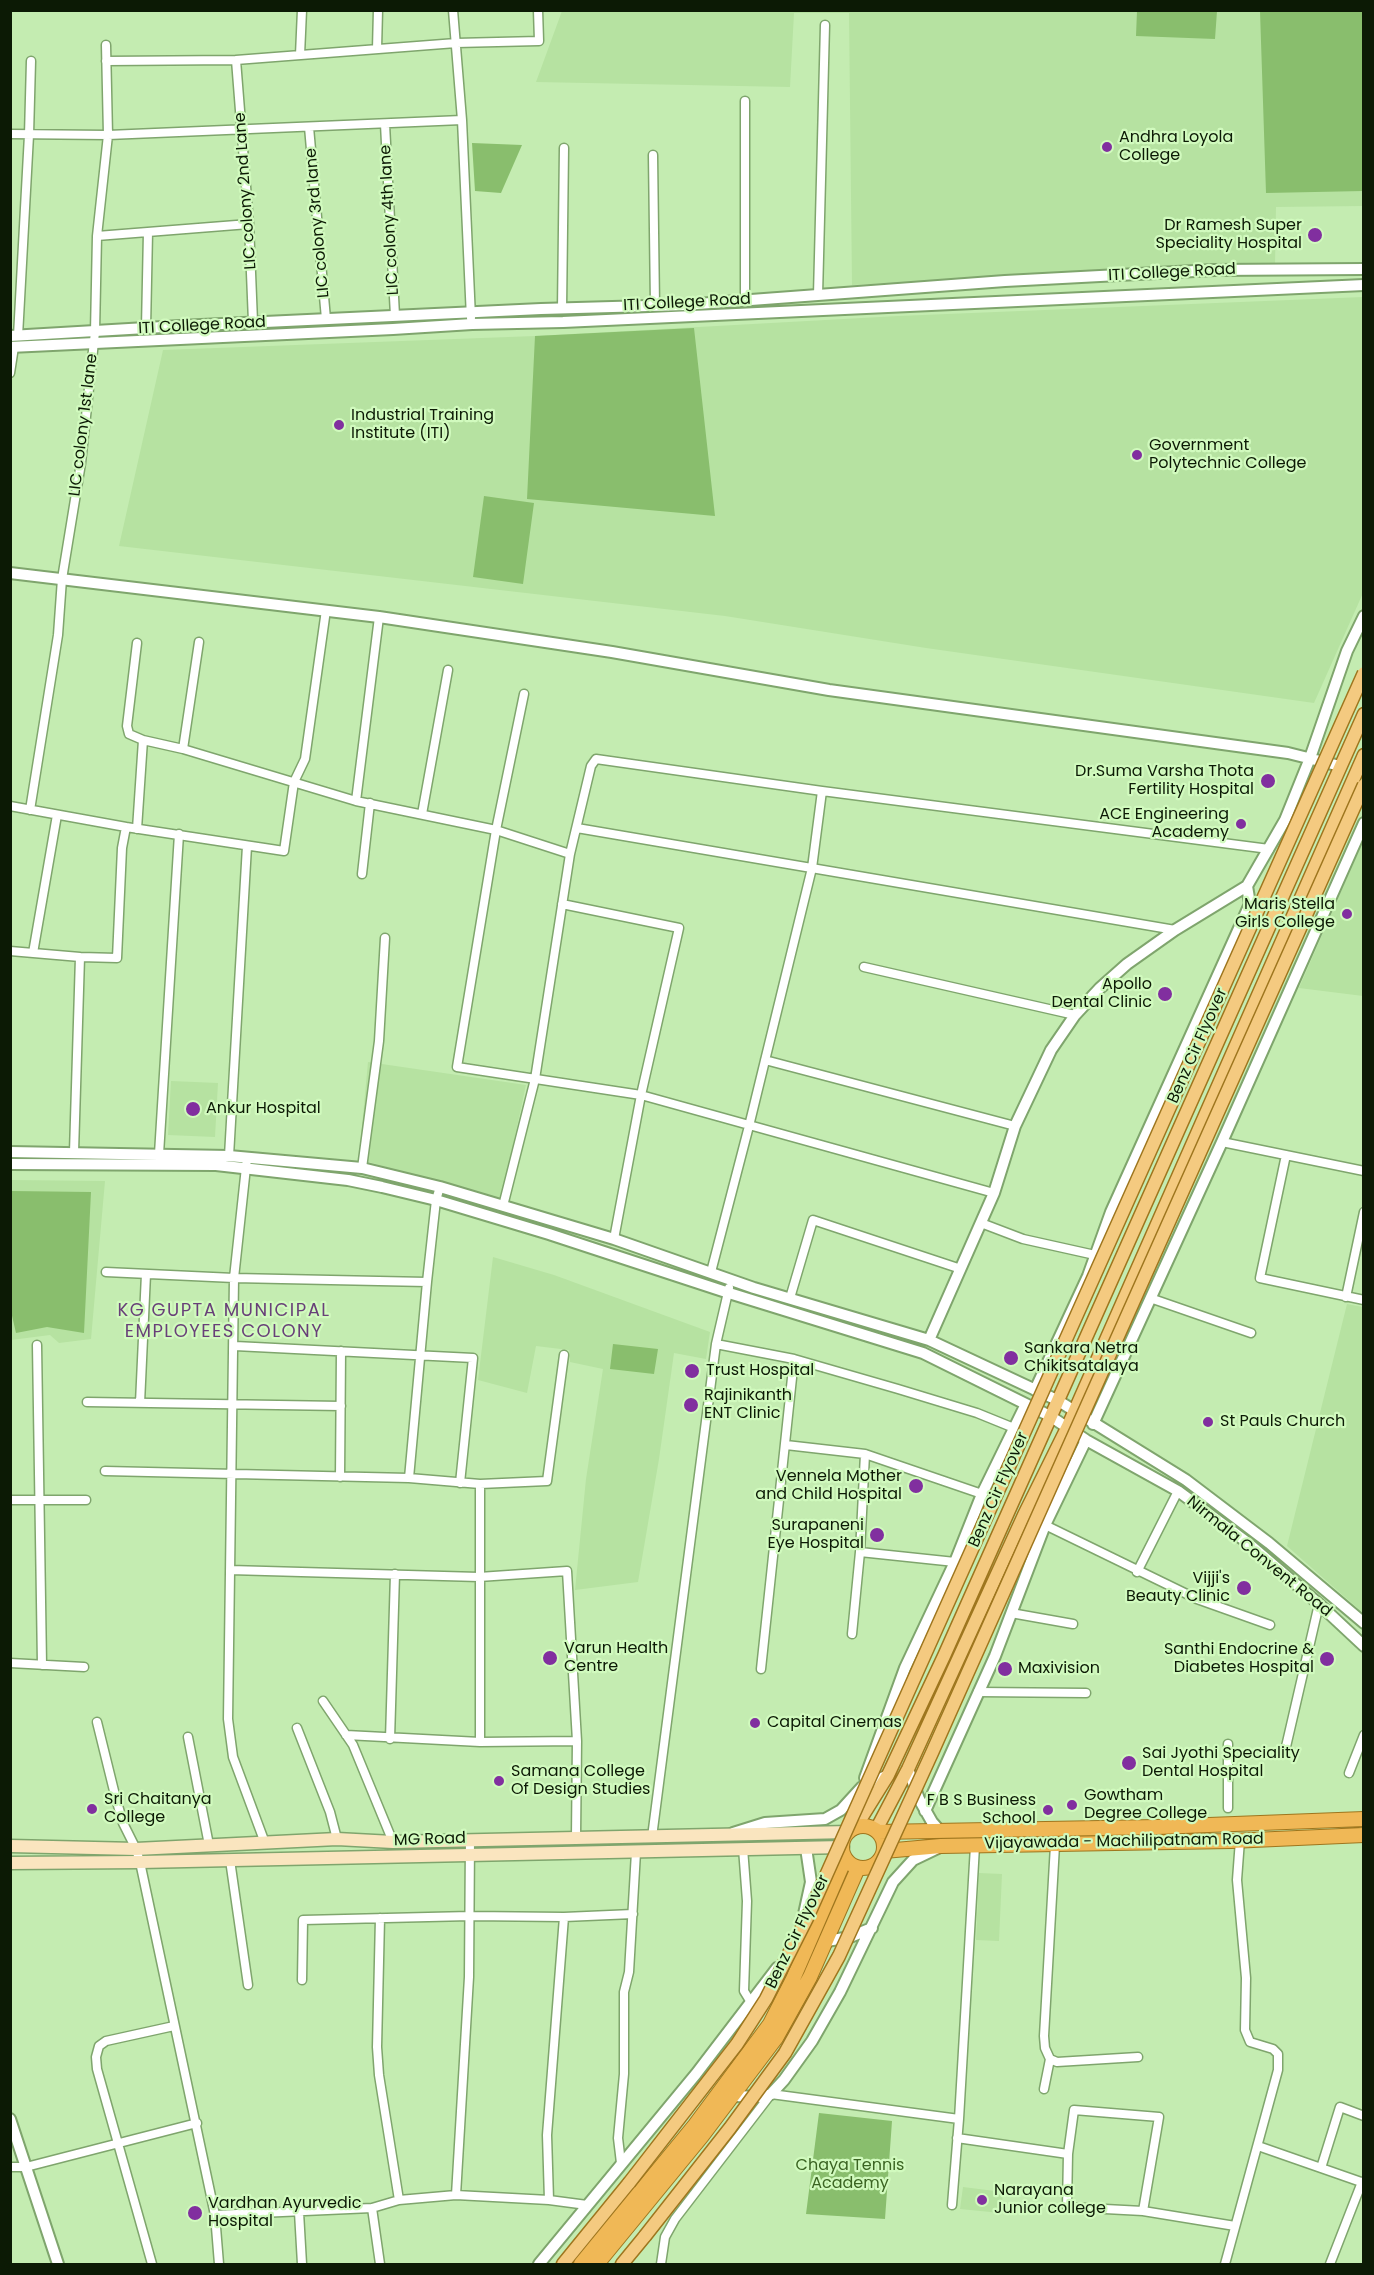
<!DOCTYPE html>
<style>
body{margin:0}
#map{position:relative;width:1374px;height:2275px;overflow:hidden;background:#c4ecb1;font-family:Poppins,sans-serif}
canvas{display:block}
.frame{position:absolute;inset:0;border:12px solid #0c1a05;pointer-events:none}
</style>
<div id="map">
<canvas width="1374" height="2275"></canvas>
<div class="frame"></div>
</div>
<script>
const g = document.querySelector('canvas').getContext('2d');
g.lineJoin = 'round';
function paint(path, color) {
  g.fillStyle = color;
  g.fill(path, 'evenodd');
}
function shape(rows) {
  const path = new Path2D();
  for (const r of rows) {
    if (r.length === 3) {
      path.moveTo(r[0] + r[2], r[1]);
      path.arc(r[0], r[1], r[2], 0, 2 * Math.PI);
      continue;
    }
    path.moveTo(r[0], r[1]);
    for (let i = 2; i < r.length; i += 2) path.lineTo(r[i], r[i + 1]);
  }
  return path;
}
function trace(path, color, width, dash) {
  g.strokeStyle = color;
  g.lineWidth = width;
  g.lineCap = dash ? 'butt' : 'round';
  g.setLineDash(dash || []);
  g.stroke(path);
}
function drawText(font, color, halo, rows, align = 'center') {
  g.font = font + ' Poppins,sans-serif';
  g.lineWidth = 4.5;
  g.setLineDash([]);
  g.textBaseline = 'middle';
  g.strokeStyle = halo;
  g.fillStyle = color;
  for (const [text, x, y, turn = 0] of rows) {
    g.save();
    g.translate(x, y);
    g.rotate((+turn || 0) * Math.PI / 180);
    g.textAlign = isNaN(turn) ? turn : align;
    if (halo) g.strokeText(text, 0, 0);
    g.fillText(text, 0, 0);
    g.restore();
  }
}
const built = shape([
 [562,11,1363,11,1363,206,1276,207,1275,265,852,285,849,13,794,13,790,87,536,82],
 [1363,297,1363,593,1314,703,926,648,725,616,119,546,163,350,535,336,898,316],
 [1363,841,1363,996,1299,988],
 [368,1062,526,1085,501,1201,359,1159],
 [171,1081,218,1083,215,1137,168,1135],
 [10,1180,105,1181,91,1339,59,1343,50,1335,11,1340],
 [493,1257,554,1275,710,1332,706,1359,674,1353,659,1459,638,1582,575,1590,586,1479,603,1369,570,1362,569,1350,536,1346,527,1393,478,1380],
 [1347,1304,1363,1307,1363,1613,1287,1546],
 [979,1873,1002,1874,999,1941,976,1940],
 [963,2187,1003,2192,1001,2213,960,2209]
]);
const green = shape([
 [1137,11,1217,11,1215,39,1136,36],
 [1260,11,1363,11,1363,191,1266,193],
 [472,143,522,145,501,193,475,191],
 [694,328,715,516,527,499,535,336],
 [484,496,534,503,523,584,473,577],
 [11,1191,91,1192,84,1333,47,1327,16,1333,10,1307],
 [613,1344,658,1349,654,1374,610,1369],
 [819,2113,892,2121,885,2219,806,2214]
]);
const minor = shape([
 [453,10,462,120,471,318],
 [106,45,108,135,462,120],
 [377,49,378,10],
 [300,55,302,10],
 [236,60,249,224,253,322],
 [106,61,236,60,456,43,539,41,538,10],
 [745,101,745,301],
 [385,124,395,316],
 [309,127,326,319],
 [10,134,108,135,97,236,95,332,81,463,62,579,58,635,30,810],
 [653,155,655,306],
 [97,236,249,224],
 [818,295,825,25],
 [562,309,564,148],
 [146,328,148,232],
 [18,336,29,135,31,61],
 [10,373,14,347],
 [137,643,127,726,129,734,143,740,183,749,356,801,496,830,570,854],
 [524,694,496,830,457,1067,641,1095,994,1193],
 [183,749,199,642],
 [356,801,379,617],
 [10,806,126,827,284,851,294,782,305,759,326,610],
 [422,814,448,670],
 [577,828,1175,930],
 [137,829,143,740],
 [362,874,370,803],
 [562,904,679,928,641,1095,614,1239],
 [10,951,80,957,74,1152],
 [33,953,57,815],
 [80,957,117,958,122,848,126,827],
 [864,967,1075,1015],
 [765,1060,1015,1126],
 [1222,1142,1364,1171],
 [159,1154,179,834],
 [1286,1155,1260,1278,1364,1300],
 [229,1156,247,846],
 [247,1158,234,1278,228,1719,233,1757,265,1843],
 [362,1168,379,1041,385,938],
 [503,1206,535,1079,570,854,591,766,596,759,822,791,1269,849],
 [981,1223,1023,1239,1095,1255],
 [106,1272,234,1278,427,1282],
 [711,1272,749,1126,812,868,822,791],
 [1346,1297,1364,1212],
 [790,1298,813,1220,961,1269],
 [1150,1298,1251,1333],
 [716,1344,794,1359,898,1389,977,1413,1014,1428],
 [37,1345,42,1665],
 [235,1346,473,1358,460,1483],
 [87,1402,341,1406],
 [140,1403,146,1274],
 [786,1445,865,1454,982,1494],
 [105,1471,409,1478,480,1484,547,1481,564,1355],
 [340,1477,341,1351],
 [409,1478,427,1282,436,1200,440,1187],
 [480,1484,480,1742],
 [10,1500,86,1500],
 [1045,1525,1197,1599,1270,1625],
 [860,1552,955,1562],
 [230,1570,479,1577,567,1571,577,1741,576,1837],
 [1137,1572,1178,1491],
 [1011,1613,1073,1624],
 [852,1634,860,1552,865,1454],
 [10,1663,84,1667],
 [761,1669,794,1359],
 [978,1692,1086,1693],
 [323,1701,353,1745,393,1842],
 [97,1722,115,1795,123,1823,136,1849,140,1862,215,2215,372,2208,399,2200,456,2195,549,2200,587,2205],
 [297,1728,330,1812,337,1839],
 [346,1735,480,1742,577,1741],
 [188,1737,209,1845],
 [390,1739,395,1574],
 [1228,1744,1228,1808],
 [1285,1751,1319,1604],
 [1349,1773,1364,1735],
 [652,1837,716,1344,729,1288],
 [1055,1845,1044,2036,1045,2048,1050,2059,1057,2062,1138,2057],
 [743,1848,747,1901,744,1991,752,2004],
 [230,1860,248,1985],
 [380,1918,377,2047,379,2075,399,2200],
 [302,1980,303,1920,470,1916,564,1917,633,1914],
 [1044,2089,1050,2059],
 [957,2138,1068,2154],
 [1258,2146,1364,2183],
 [621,2163,618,2138,624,2074,624,1992,629,1972,636,1852],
 [10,2167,26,2167,197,2123],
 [1321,2168,1340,2107,1364,2116],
 [456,2195,469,1977,470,1839],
 [549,2200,547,2135,564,1917],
 [952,2205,959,2119],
 [372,2208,380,2264],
 [1143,2211,1159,2117,1074,2110,1068,2154,1067,2207,1143,2211,1235,2226],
 [299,2212,302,2264],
 [215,2215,219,2264],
 [152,2264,97,2069,96,2057,99,2046,106,2041,174,2026],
 [661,2264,665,2237,675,2219,771,2094,959,2119,975,1846],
 [1225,2264,1278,2070,1278,2054,1273,2049,1250,2042,1245,2030,1246,1978,1237,1880,1240,1840],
 [1330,2264,1362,2182]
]);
const tertiary = shape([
 [10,336,180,326,541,309,684,305,1005,281,1214,270,1364,269],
 [10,347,393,329,472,324,563,322,1364,285],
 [10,573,379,617,612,652,829,690,1288,753,1340,766],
 [10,1152,229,1156,362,1168,440,1187,614,1239,754,1288,929,1340,1057,1400,1186,1480,1269,1543,1364,1623],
 [10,1164,216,1165,348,1180,382,1187,436,1200,549,1234,729,1293,923,1353,1050,1416,1086,1440,1178,1491,1248,1543,1319,1604,1364,1646],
 [929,1340,994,1193,1015,1126,1051,1050,1075,1015,1100,988,1127,964,1175,930,1247,886,1285,820,1310,758,1347,651,1364,616],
 [1035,1390,1088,1276,1111,1212,1250,904,1247,886],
 [1093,1424,1222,1142,1364,823],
 [908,1769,919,1799,932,1822,940,1831],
 [865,1778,905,1668,955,1562,982,1494,1026,1404],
 [925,1811,995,1656,1045,1525,1086,1440],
 [733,1833,765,1823,825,1819,841,1810,862,1787,888,1775],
 [804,1914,811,1882,806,1848],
 [827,1941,850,1937,872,1928],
 [733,2096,763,2097,771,2094,784,2080,812,2041,840,1992,893,1882,913,1860,938,1848],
 [10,2119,58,2264],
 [539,2264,696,2074,777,1968]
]);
const secondary = shape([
 [10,1846,136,1849,337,1839,393,1842,849,1832],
 [10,1863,140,1862,843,1847]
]);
const primary = shape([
 [855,1828,888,1775,944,1656,1364,714],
 [876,1830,908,1769,1024,1515,1068,1426,1364,755],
 [563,2264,629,2183],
 [622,2264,645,2236]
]);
const trunk = shape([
 [863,1847,21],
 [878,1832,1157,1827,1364,1819],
 [884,1851,941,1846,1231,1841,1364,1835],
 [581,2264,695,2125,770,2024,793,1979,845,1859],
 [597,2264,702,2136,776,2038,810,1977,858,1868]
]);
const primaryBridge = shape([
 [629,2183,737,2044,766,1999,807,1918,1364,673],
 [645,2236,730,2128,785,2053,839,1956,931,1755,1364,785]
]);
const markers = [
 [1107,147,6,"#812f9f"],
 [1315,235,8,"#812f9f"],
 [339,425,6,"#812f9f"],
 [1137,455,6,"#812f9f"],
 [1268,781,8,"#812f9f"],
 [1241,824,6,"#812f9f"],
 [1347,914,6,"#812f9f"],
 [1165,994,8,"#812f9f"],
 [193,1109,8,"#812f9f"],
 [1011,1358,8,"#812f9f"],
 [692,1371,8,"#812f9f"],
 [691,1405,8,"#812f9f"],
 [1208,1422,6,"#812f9f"],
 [916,1486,8,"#812f9f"],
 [877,1535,8,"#812f9f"],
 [1244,1588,8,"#812f9f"],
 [550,1658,8,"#812f9f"],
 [1327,1659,8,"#812f9f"],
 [1005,1669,8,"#812f9f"],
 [755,1723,6,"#812f9f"],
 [1129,1763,8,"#812f9f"],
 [499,1781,6,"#812f9f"],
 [1072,1805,6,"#812f9f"],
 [92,1809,6,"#812f9f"],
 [1048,1810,6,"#812f9f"],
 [982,2200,6,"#812f9f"],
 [195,2213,8,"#812f9f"]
];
const poiNames = [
 ["Andhra Loyola",1119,138],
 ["College",1119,156],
 ["Dr Ramesh Super",1302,226,"right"],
 ["Speciality Hospital",1302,244,"right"],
 ["Industrial Training",351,416],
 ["Institute (ITI)",351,434],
 ["Government",1149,446],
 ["Polytechnic College",1149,464],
 ["Dr.Suma Varsha Thota",1254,772,"right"],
 ["Fertility Hospital",1254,790,"right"],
 ["ACE Engineering",1229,815,"right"],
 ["Academy",1229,833,"right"],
 ["Maris Stella",1335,905,"right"],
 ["Girls College",1335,923,"right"],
 ["Apollo",1152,985,"right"],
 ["Dental Clinic",1152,1003,"right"],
 ["Ankur Hospital",206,1109],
 ["Sankara Netra",1024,1349],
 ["Chikitsatalaya",1024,1367],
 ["Trust Hospital",706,1371],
 ["Rajinikanth",704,1396],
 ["ENT Clinic",704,1414],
 ["St Pauls Church",1220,1422],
 ["Vennela Mother",902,1477,"right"],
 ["and Child Hospital",902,1495,"right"],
 ["Surapaneni",864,1526,"right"],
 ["Eye Hospital",864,1544,"right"],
 ["Vijji's",1230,1579,"right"],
 ["Beauty Clinic",1230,1597,"right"],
 ["Varun Health",564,1649],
 ["Centre",564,1667],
 ["Santhi Endocrine &",1314,1650,"right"],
 ["Diabetes Hospital",1314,1668,"right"],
 ["Maxivision",1018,1669],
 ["Capital Cinemas",767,1723],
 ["Sai Jyothi Speciality",1142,1754],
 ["Dental Hospital",1142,1772],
 ["Samana College",511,1772],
 ["Of Design Studies",511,1790],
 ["Gowtham",1084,1796],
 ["Degree College",1084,1814],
 ["Sri Chaitanya",104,1800],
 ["College",104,1818],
 ["F B S Business",1036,1801,"right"],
 ["School",1036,1819,"right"],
 ["Narayana",994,2191],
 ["Junior college",994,2209],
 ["Vardhan Ayurvedic",208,2204],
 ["Hospital",208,2222]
];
const streetNames = [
 ["LIC colony 2nd Lane",246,191,-94],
 ["LIC colony 4th lane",390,220,-93],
 ["LIC colony 3rd lane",318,223,-95],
 ["ITI College Road",1172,273,-3],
 ["ITI College Road",687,303,-3],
 ["ITI College Road",202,326,-3],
 ["LIC colony 1st lane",84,425,-83],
 ["Benz Cir Flyover",1198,1046,-66],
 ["Benz Cir Flyover",999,1490,-66],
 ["Nirmala Convent Road",1259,1557,39],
 ["MG Road",430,1840,-2],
 ["Vijayawada - Machilipatnam Road",1124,1842,-1],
 ["Benz Cir Flyover",798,1932,-64]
];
const parkNames = [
 ["Chaya Tennis",850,2166],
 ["Academy",850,2184]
];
const neighbourhoodNames = [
 ["KG GUPTA MUNICIPAL",224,1311],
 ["EMPLOYEES COLONY",224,1332]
];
paint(built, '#b6e2a1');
paint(green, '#89be6d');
trace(minor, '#7fa56d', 11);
trace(tertiary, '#7fa56d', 14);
trace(secondary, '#7fa56d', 15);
trace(primary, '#9e761e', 15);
trace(trunk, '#9e761e', 16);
trace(minor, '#fff', 8);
trace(tertiary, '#fff', 10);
trace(secondary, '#fae5bf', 12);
trace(primary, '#f4ca80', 12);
trace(trunk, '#f0b856', 14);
trace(primaryBridge, '#9e761e', 15, []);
trace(primaryBridge, '#f4ca80', 12);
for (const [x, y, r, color] of markers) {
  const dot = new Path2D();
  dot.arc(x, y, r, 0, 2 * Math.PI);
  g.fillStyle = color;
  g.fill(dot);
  trace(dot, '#d1fabe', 2);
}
drawText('16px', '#0c1a05', '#d1fabe', poiNames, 'left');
drawText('16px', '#0c1a05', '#d1fabe', streetNames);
drawText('16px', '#3b6422', '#d1fabe', parkNames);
g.letterSpacing = '1.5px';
drawText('18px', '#684078', '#d1fabe', neighbourhoodNames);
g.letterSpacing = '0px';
</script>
